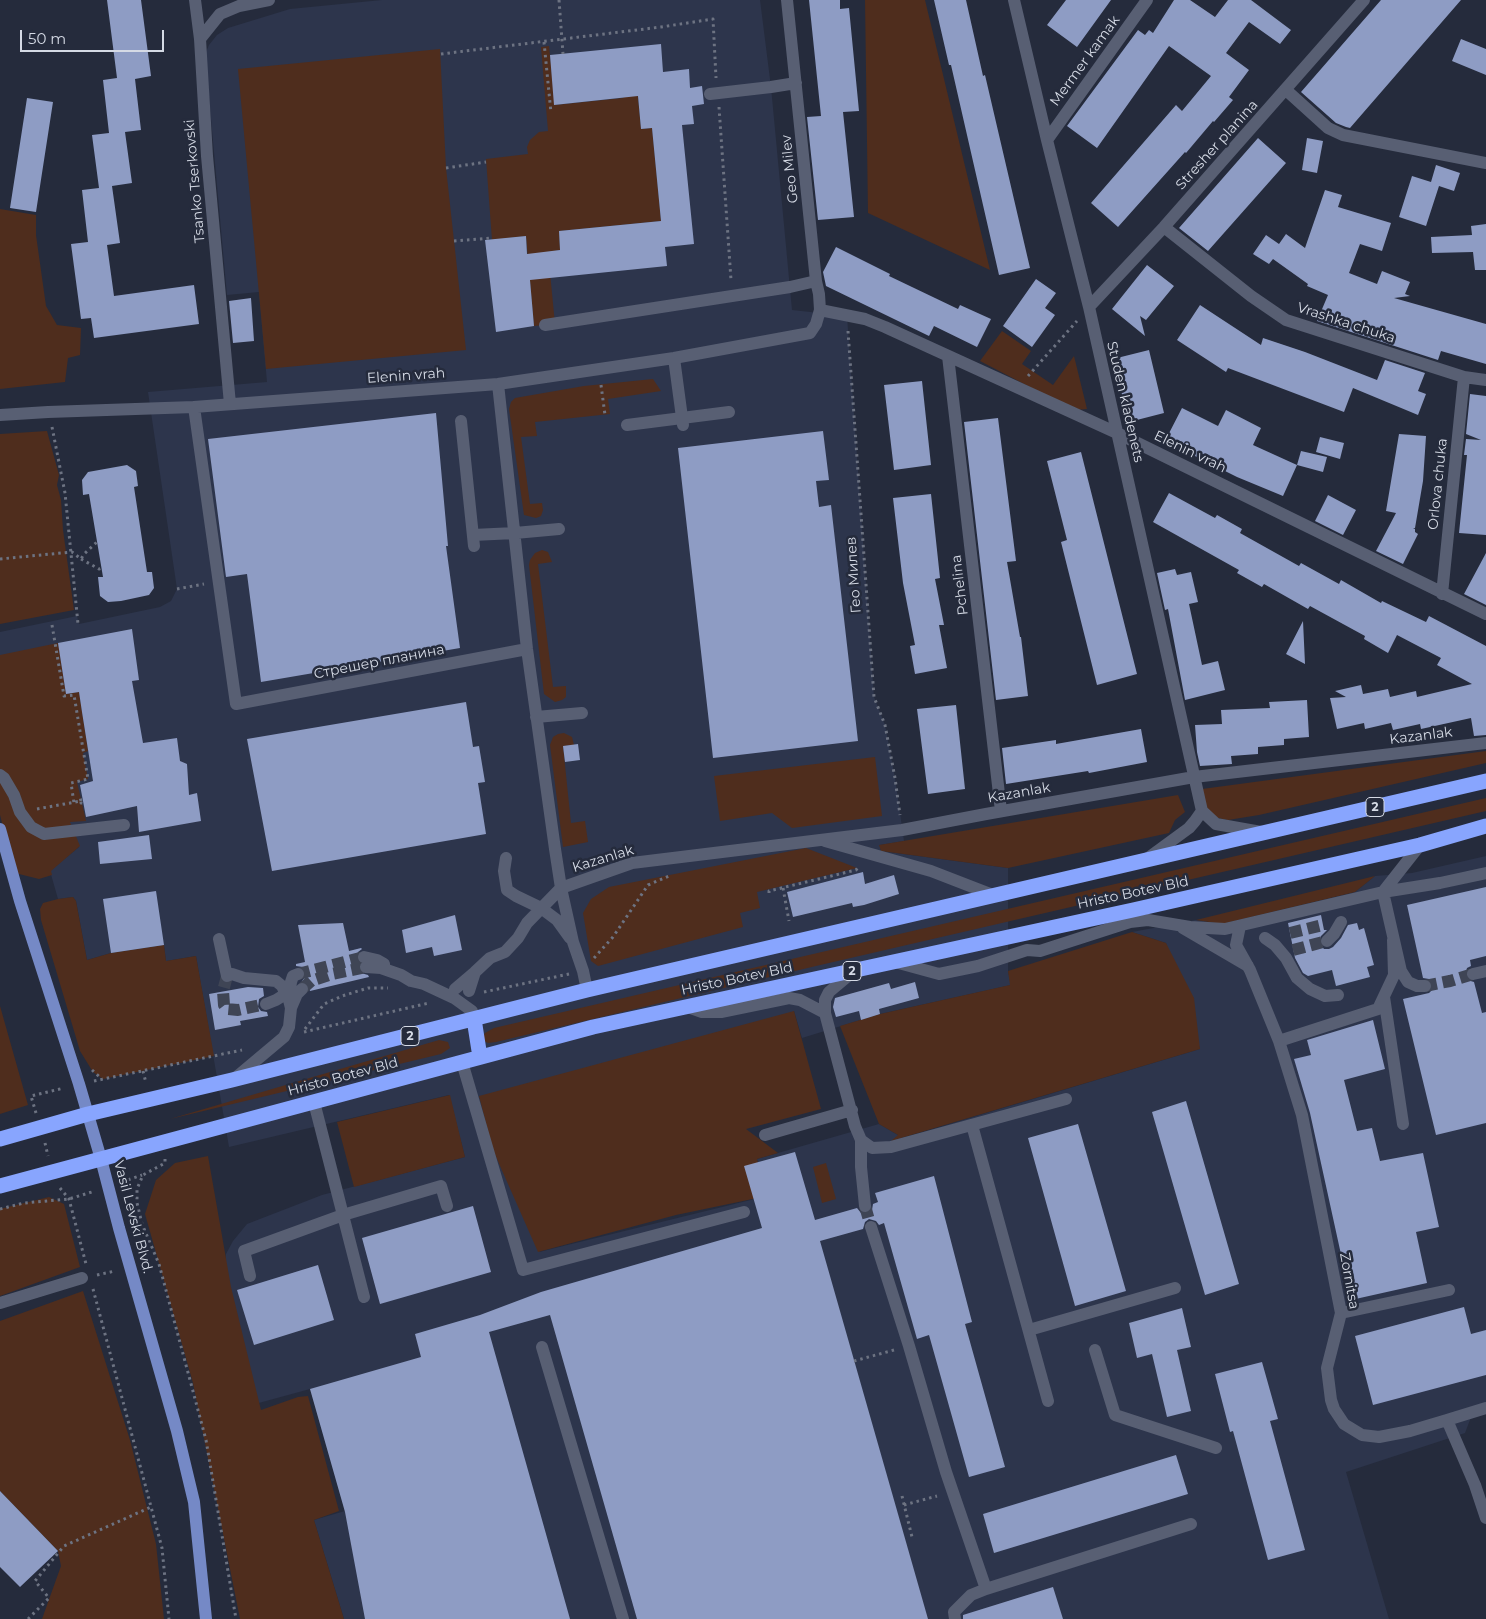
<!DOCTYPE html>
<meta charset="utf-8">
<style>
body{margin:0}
#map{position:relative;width:1486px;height:1619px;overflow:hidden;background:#252b3c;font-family:Montserrat,sans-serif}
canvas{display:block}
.scale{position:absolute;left:20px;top:30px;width:144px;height:22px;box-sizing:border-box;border:2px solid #d5dae5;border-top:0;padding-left:6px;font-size:15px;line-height:18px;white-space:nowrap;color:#d5dae5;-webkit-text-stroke:4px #252b3c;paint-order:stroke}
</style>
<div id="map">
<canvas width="1486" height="1619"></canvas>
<div class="scale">50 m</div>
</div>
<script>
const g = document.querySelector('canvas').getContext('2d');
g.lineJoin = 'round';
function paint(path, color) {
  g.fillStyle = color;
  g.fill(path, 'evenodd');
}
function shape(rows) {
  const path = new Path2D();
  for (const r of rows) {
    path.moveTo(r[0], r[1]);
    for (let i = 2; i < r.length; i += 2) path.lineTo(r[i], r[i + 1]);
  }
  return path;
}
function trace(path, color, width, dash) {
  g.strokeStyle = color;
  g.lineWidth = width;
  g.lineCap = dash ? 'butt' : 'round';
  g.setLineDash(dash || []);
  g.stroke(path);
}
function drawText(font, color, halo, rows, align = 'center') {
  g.font = font + ' Montserrat,sans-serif';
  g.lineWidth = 5;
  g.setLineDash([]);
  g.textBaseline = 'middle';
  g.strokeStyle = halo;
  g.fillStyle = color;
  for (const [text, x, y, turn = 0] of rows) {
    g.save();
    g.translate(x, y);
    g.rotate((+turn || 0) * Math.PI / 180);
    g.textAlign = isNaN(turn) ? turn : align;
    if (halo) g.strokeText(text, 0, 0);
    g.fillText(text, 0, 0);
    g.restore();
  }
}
const built = shape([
 [382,0,760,0,771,87,792,310,847,316,874,697,885,725,895,778,904,841,880,845,881,851,1008,868,1008,971,1011,985,880,1014,802,1038,794,1011,539,1252,767,1196,757,1159,879,1124,903,1138,1200,1049,1166,943,1132,932,1196,920,1222,924,1355,892,1375,876,1412,873,1486,856,1486,1408,1473,1412,1465,1433,1346,1472,1389,1619,344,1619,314,1520,345,1511,310,1389,244,1407,223,1277,226,1254,233,1241,247,1224,322,1195,465,1157,449,1095,229,1147,196,956,166,961,164,946,111,953,87,960,76,901,73,897,58,899,50,871,79,847,0,671,0,632,77,616,79,624,160,607,171,601,177,589,148,392,267,382,259,292,227,295,207,75,204,57,209,45,217,35,228,28,290,9]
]);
const green = shape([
 [865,0,925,0,990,270,868,213],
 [549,46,555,105,623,98,636,78,641,129,652,128,661,221,559,231,560,250,548,252,555,324,534,326,526,236,492,240,486,159,528,154,527,147,530,140,539,132,548,131,541,47],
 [440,49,446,168,466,350,266,369,238,69],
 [0,209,36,215,36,235,46,306,57,325,81,328,80,355,68,358,65,382,0,389],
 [1002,331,1031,351,1022,364,1053,385,1074,356,1087,409,1074,410,980,361],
 [653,379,661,391,608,399,610,414,535,422,537,436,521,437,530,504,542,503,543,510,541,516,536,518,524,515,509,409,511,402,515,398,584,386],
 [47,431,59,475,57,485,61,500,63,530,74,610,0,624,0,434],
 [542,550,548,552,552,562,538,564,553,687,566,686,566,697,562,700,555,702,544,694,529,565,530,560,535,553],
 [58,643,66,694,79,692,88,751,83,753,88,779,77,782,86,821,70,822,80,846,51,871,52,875,39,879,15,873,0,815,0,655],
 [564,733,572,737,574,745,563,746,571,823,585,821,588,842,563,847,550,745,553,737,558,734],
 [1486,751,1486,763,1259,815,1228,820,1218,818,1207,812,1202,789],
 [875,757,882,816,792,828,772,813,720,821,714,776],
 [1178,795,1185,812,1175,820,1169,833,1008,868,881,851,879,845],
 [1486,798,1486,811,816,966,496,1042,488,1043,484,1041,483,1037,485,1033,494,1028],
 [806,848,857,868,757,892,760,908,740,913,743,927,598,966,591,961,583,913,591,899,609,887],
 [1375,876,1355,892,1222,924,1196,920],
 [73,897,76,901,87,960,111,953,164,945,166,961,196,956,214,1056,103,1079,93,1072,80,1051,41,920,40,909,43,903,58,899],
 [1132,932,1166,943,1194,998,1200,1049,891,1141,898,1135,879,1124,840,1026,880,1014,1010,985,1008,971],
 [0,1006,28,1105,0,1114],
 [794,1011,821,1109,746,1129,778,1153,757,1159,767,1196,676,1215,538,1252,493,1150,479,1096],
 [439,1040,448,1042,450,1048,441,1054,170,1119],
 [450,1095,465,1157,354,1187,337,1122],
 [208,1156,231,1287,261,1410,298,1397,308,1396,339,1511,314,1520,344,1619,240,1619,193,1383,145,1214,156,1180,175,1163],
 [826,1163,836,1199,822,1203,813,1167],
 [49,1197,64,1204,80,1267,0,1296,0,1209],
 [83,1291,130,1440,156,1544,164,1619,42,1619,61,1566,58,1551,0,1491,0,1321]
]);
const building = shape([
 [107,0,141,0,151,76,135,79,141,130,125,132,132,183,112,186,120,243,107,245,114,296,194,285,199,324,94,338,91,318,81,319,71,244,88,242,82,190,99,188,92,135,109,133,103,80,117,78],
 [809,0,840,0,840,9,849,8,859,111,843,112,854,217,818,220,807,117,821,116],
 [934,0,966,0,983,76,985,75,1030,268,999,275,951,65,949,65],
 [1066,0,1111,0,1077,47,1047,25],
 [1174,0,1190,0,1215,17,1228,0,1251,0,1291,30,1280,44,1249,22,1226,53,1249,70,1229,97,1233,100,1214,122,1213,121,1186,153,1185,152,1118,227,1091,203,1176,105,1182,111,1211,76,1169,46,1097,148,1067,126,1138,30,1145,35,1149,30,1153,33],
 [1381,0,1461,0,1350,128,1346,127,1336,123,1301,92],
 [1461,39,1486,49,1486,75,1452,61],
 [661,44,663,72,689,69,690,88,702,86,704,104,692,106,694,124,682,125,694,244,665,247,667,266,530,280,534,326,496,332,485,240,526,236,527,254,560,250,559,231,661,221,652,128,641,129,638,96,554,105,550,55],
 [27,98,53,102,36,212,10,208],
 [1258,138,1286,163,1208,251,1179,228],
 [1307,138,1323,141,1317,173,1302,170],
 [1436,165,1460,173,1454,191,1439,186,1426,226,1399,217,1412,176,1431,182],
 [1325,190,1342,195,1338,207,1391,223,1382,251,1360,244,1349,273,1377,284,1382,271,1410,282,1405,294,1410,296,1394,298,1486,324,1486,364,1441,351,1438,360,1317,321,1328,295,1307,286,1308,284,1273,259,1269,264,1253,254,1266,235,1279,244,1286,234,1305,248],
 [1486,224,1486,270,1475,270,1473,252,1432,253,1431,237,1472,235,1471,226],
 [836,247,890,274,889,276,958,309,960,305,991,319,977,347,934,326,929,336,826,286,823,272],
 [1147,265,1174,286,1146,320,1140,316,1145,336,1112,309],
 [1036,279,1056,293,1045,308,1055,315,1032,347,1003,326],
 [251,298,254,341,233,343,229,301],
 [1200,305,1261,345,1263,338,1305,352,1377,380,1385,360,1425,373,1418,391,1426,394,1418,415,1353,388,1344,412,1228,368,1226,372,1177,340],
 [1149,350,1164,413,1129,422,1113,359],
 [922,381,931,465,894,470,884,385],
 [1470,394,1486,396,1486,535,1459,533,1467,455,1464,455,1466,439,1481,440,1466,434],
 [1182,408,1218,426,1226,410,1261,428,1253,445,1297,465,1283,496,1237,477,1165,441],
 [436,413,448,546,446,546,460,648,261,682,247,574,226,577,208,439],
 [998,418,1016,561,1007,562,1020,637,1021,637,1028,696,996,700,964,422],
 [823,431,829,480,816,481,819,507,831,505,858,741,713,758,678,448],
 [1399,434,1426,436,1423,481,1415,528,1413,528,1415,529,1415,532,1418,534,1403,564,1376,551,1396,513,1386,511],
 [1320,437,1344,443,1340,459,1316,452],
 [1301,451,1327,457,1323,472,1297,465],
 [1081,452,1137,674,1097,685,1061,542,1067,540,1047,461],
 [127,465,136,471,138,486,134,487,147,572,152,572,154,588,149,595,121,601,108,602,100,596,98,577,103,577,89,494,83,495,82,480,88,472],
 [1169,493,1215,518,1217,515,1242,529,1240,533,1299,566,1301,563,1339,584,1341,580,1381,603,1382,601,1426,622,1429,616,1486,646,1486,735,1474,736,1471,718,1421,729,1420,724,1393,730,1391,723,1365,729,1364,723,1337,729,1330,698,1346,697,1335,691,1361,685,1363,694,1388,689,1390,697,1416,691,1417,697,1472,684,1437,665,1441,658,1397,635,1388,653,1364,639,1365,636,1310,606,1308,609,1264,584,1262,587,1237,573,1239,570,1153,522],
 [931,494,940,578,935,579,944,625,939,625,947,668,915,674,910,646,915,645,903,583,893,498],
 [1328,495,1356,510,1343,535,1315,521],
 [1486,553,1486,605,1464,594],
 [1175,569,1177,575,1191,572,1198,602,1189,604,1202,665,1218,661,1225,690,1185,700,1168,609,1165,610,1157,573],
 [1303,621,1305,664,1286,654],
 [132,629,139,680,132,681,143,743,177,738,180,761,187,764,189,795,197,793,201,821,139,832,137,806,86,817,80,785,93,781,82,712,79,692,66,694,58,643],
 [1307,700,1309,737,1284,739,1284,745,1258,747,1258,754,1231,756,1232,764,1200,766,1197,752,1195,725,1222,724,1221,710,1270,708,1269,702],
 [466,702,473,747,479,746,485,782,478,783,486,834,272,871,247,739],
 [956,705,965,789,928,794,917,709],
 [1141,729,1147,762,1089,773,1088,771,1006,784,1002,748,1056,740,1056,744],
 [578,744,580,760,565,762,563,746],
 [149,835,152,859,100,864,98,842],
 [863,872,865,884,894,875,899,894,864,905,853,907,852,903,793,917,787,892],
 [1486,887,1486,956,1470,960,1471,966,1467,968,1465,975,1467,980,1474,982,1482,1013,1486,1012,1486,1123,1436,1135,1403,999,1429,993,1432,990,1433,986,1429,979,1423,978,1407,905],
 [156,891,164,945,111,953,103,899],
 [455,915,462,950,434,956,432,947,406,953,402,930],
 [1321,915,1324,930,1327,930,1321,936,1319,943,1324,949,1329,949,1333,947,1341,938,1348,925,1357,923,1359,930,1364,928,1374,965,1367,967,1370,977,1336,986,1332,970,1308,976,1303,973,1295,958,1288,923],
 [343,923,349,951,361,948,362,949,358,952,356,956,359,963,359,970,361,973,368,975,369,977,310,991,308,984,302,981,306,976,305,971,303,967,296,966,296,964,305,962,298,925],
 [915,982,919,998,879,1009,880,1014,861,1020,859,1011,836,1017,833,1007,835,998,889,983,891,989],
 [248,987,263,988,264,996,259,999,258,1007,261,1011,267,1012,268,1016,240,1021,241,1025,215,1030,209,994],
 [1373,1020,1385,1069,1344,1080,1357,1131,1372,1128,1380,1161,1423,1153,1439,1227,1416,1232,1427,1283,1351,1300,1310,1113,1294,1059,1311,1055,1307,1040],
 [1186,1101,1239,1284,1205,1295,1152,1112],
 [1078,1124,1126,1291,1075,1306,1028,1138],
 [795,1152,815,1220,857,1208,861,1213,866,1214,872,1210,873,1204,878,1202,875,1193,934,1176,972,1322,965,1324,1005,1467,969,1477,929,1335,917,1339,884,1223,879,1225,876,1221,869,1219,865,1222,863,1229,820,1241,928,1619,637,1619,550,1315,489,1332,570,1619,365,1619,345,1512,310,1389,421,1357,415,1334,480,1315,541,1292,762,1228,744,1166],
 [473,1206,491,1272,380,1304,362,1238],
 [318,1265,334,1320,254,1345,237,1290],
 [1464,1307,1471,1334,1486,1330,1486,1375,1373,1405,1355,1336],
 [1182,1308,1191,1347,1177,1350,1191,1411,1167,1417,1152,1354,1137,1358,1129,1323],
 [1262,1362,1278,1419,1270,1421,1305,1550,1268,1560,1233,1431,1230,1432,1215,1374],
 [1176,1455,1188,1494,994,1553,983,1514],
 [0,1491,58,1551,20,1587,0,1567],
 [1053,1587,1063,1619,963,1619,963,1615]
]);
const minorTunnel = shape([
 [1290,933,1323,925],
 [1293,950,1327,941],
 [298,974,364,957],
 [227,976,223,991,224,1005,227,1009,238,1010,266,1004],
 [1425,986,1450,981,1473,974],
 [302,989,311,981,332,974,366,967],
 [865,1206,871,1227]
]);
const path = shape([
 [559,0,563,54],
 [544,42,551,113],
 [441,54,661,27,713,19,716,78],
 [719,107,731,280],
 [446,168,486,162],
 [454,241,491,238],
 [848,331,874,697,885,725,895,778,900,815],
 [1028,376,1077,321],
 [601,385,605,415],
 [52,427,65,493,78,624],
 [0,559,72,552,81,559,84,554,97,542],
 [81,559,99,569,102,568],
 [177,589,204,584],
 [52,625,64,696,74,695,88,779,71,783,74,803],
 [81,801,80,797,82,797],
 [37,809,81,801,81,803,84,803],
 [783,888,789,921],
 [769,893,769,891,856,870,859,866],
 [594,958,613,937,648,885,669,876],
 [484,992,569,974],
 [305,1029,324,1004,342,996,368,988,388,988],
 [304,1032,429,1003],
 [92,1070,102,1079],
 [143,1071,146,1083],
 [94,1081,242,1050],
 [36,1113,31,1096,64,1088],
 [45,1143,48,1156],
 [165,1159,165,1163,143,1175,137,1189,137,1203,142,1224,159,1264,206,1440,236,1619],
 [122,1182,142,1175],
 [60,1188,69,1199,86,1264],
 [0,1209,24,1203,69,1199,95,1191],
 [97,1275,115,1271],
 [93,1289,162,1548,169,1619],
 [854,1361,894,1350],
 [902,1496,912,1537],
 [904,1505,937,1496],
 [28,1619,49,1598,35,1581,64,1546,151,1507]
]);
const minor = shape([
 [195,0,200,39],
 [1014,0,1047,140,1089,307,1202,811],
 [1286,90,1328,128,1343,135,1486,163],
 [710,94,771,87,796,83],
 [1047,140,1147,0],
 [1164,227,1251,296,1286,320,1464,377,1486,380],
 [1089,307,1164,227,1364,0],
 [820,310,865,319,885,327,1117,433,1486,614],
 [545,325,790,287,816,281],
 [948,356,1001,811],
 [674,358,683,425],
 [498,384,527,649,555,849,561,888,573,942,583,971,587,990],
 [230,404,207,156,200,39,220,14,239,6,269,0],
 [194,407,236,704,527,649],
 [0,415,48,412,194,407,498,384,674,358,810,333,816,324,820,310,819,294,816,281,787,0],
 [461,421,474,546],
 [627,425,729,412],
 [473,535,515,533,559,529],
 [1442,594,1464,377],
 [536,717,582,713],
 [0,775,4,778,14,795,20,812,31,827,44,834,124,825],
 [1202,811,1216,824,1261,832],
 [825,841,931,871,993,895],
 [1420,845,1383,892,1401,971,1408,982,1417,986,1425,986],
 [506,858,504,871,507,890,516,896,541,908,557,920,570,938],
 [1148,858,1189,828,1195,821,1202,811],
 [1240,926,1236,945,1250,970,1279,1041,1302,1115,1341,1313,1327,1368,1331,1400,1334,1409,1344,1424,1362,1435,1379,1437,1410,1431,1447,1420,1475,1485,1486,1518],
 [1183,928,1248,966],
 [1265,938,1275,945,1286,958,1297,978,1310,989,1325,996,1338,995],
 [219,939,227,976,232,974,244,978,276,981,282,986,289,1000,291,1008],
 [1327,941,1334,934,1341,922],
 [364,957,377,960,384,964],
 [895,962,939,974,978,966,1027,950,1040,951,1130,922,1148,920,1190,927,1225,929,1383,892,1440,883,1486,873],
 [366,967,381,968,401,975,411,981,424,984,454,998,472,1011],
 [854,971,829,992,825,1000,825,1013,855,1126,861,1140,861,1167,865,1206],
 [1473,974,1486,971],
 [455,989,475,972],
 [469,991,475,972,490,958,505,952,518,938,527,923,561,888,632,863,902,830,986,814,1194,777,1486,743],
 [1384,997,1403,1124],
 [289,998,291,982,293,976,298,974],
 [266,1004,276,1000,292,990],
 [688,1007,702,1012,721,1012,789,998,800,1000,825,1013],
 [1279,1041,1378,1009,1394,975,1393,940],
 [462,1062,523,1270,744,1212],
 [234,1079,284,1037,289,1027,291,1008,297,994,302,989],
 [314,1102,364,1297],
 [972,1125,1048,1401],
 [765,1135,852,1110],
 [861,1140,872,1148,891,1147,1066,1099],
 [871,1227,909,1346,946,1472,986,1589,971,1595,954,1612,955,1619],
 [250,1276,244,1251,343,1215,441,1186,447,1206],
 [0,1303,82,1278],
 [1341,1313,1449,1290],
 [1029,1330,1175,1288],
 [542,1347,623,1619],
 [1095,1350,1115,1415,1216,1448],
 [1447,1420,1486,1408],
 [986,1589,1191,1524]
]);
const major = shape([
 [0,829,20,901,79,1084,101,1159,119,1228,177,1431,194,1502,206,1619]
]);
const highway = shape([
 [474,1019,480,1057],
 [0,1139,88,1114,232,1080,587,990,1486,781],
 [0,1186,593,1027,1133,910,1420,845,1486,826]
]);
const shields = [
 [1375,807,18],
 [852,971,18],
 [410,1036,18]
];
const shieldNames = [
 ["2",1375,807],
 ["2",852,971],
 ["2",410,1036]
];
const streetNames = [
 ["Mermer kamak",1085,61,-54],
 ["Stresher planina",1217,145,-48],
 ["Geo Milev",790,169,-96],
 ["Tsanko Tserkovski",195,181,-95],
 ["Vrashka chuka",1346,323,18],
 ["Elenin vrah",406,376,-4],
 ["Studen kladenets",1125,402,77],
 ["Elenin vrah",1190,452,26],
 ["Orlova chuka",1438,484,-84],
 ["Гео Милев",854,575,-94],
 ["Pchelina",960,585,-97],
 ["Стрешер планина",379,662,-11],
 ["Kazanlak",1421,736,-7],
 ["Kazanlak",1019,793,-10],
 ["Kazanlak",603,859,-17],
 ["Hristo Botev Bld",1133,893,-12],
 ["Hristo Botev Bld",737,979,-12],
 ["Hristo Botev Bld",343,1077,-15],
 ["Vasil Levski Blvd.",133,1217,75],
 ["Zornitsa",1349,1281,80]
];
paint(built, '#2d354c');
paint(green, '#4f2d1d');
paint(building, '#8e9cc4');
trace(minorTunnel, '#3f4555', 12, [12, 6]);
trace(path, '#6d7382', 3, [2.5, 4]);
trace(minor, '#585f73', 12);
trace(major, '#7589c6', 12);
trace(highway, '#88a5fe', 15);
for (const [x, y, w] of shields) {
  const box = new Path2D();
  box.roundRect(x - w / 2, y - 9.5, w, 19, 4);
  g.fillStyle = '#252b3c';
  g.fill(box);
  trace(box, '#d5dae5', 1);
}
drawText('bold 12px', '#d5dae5', null, shieldNames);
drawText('14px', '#d5dae5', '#252b3c', streetNames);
</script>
